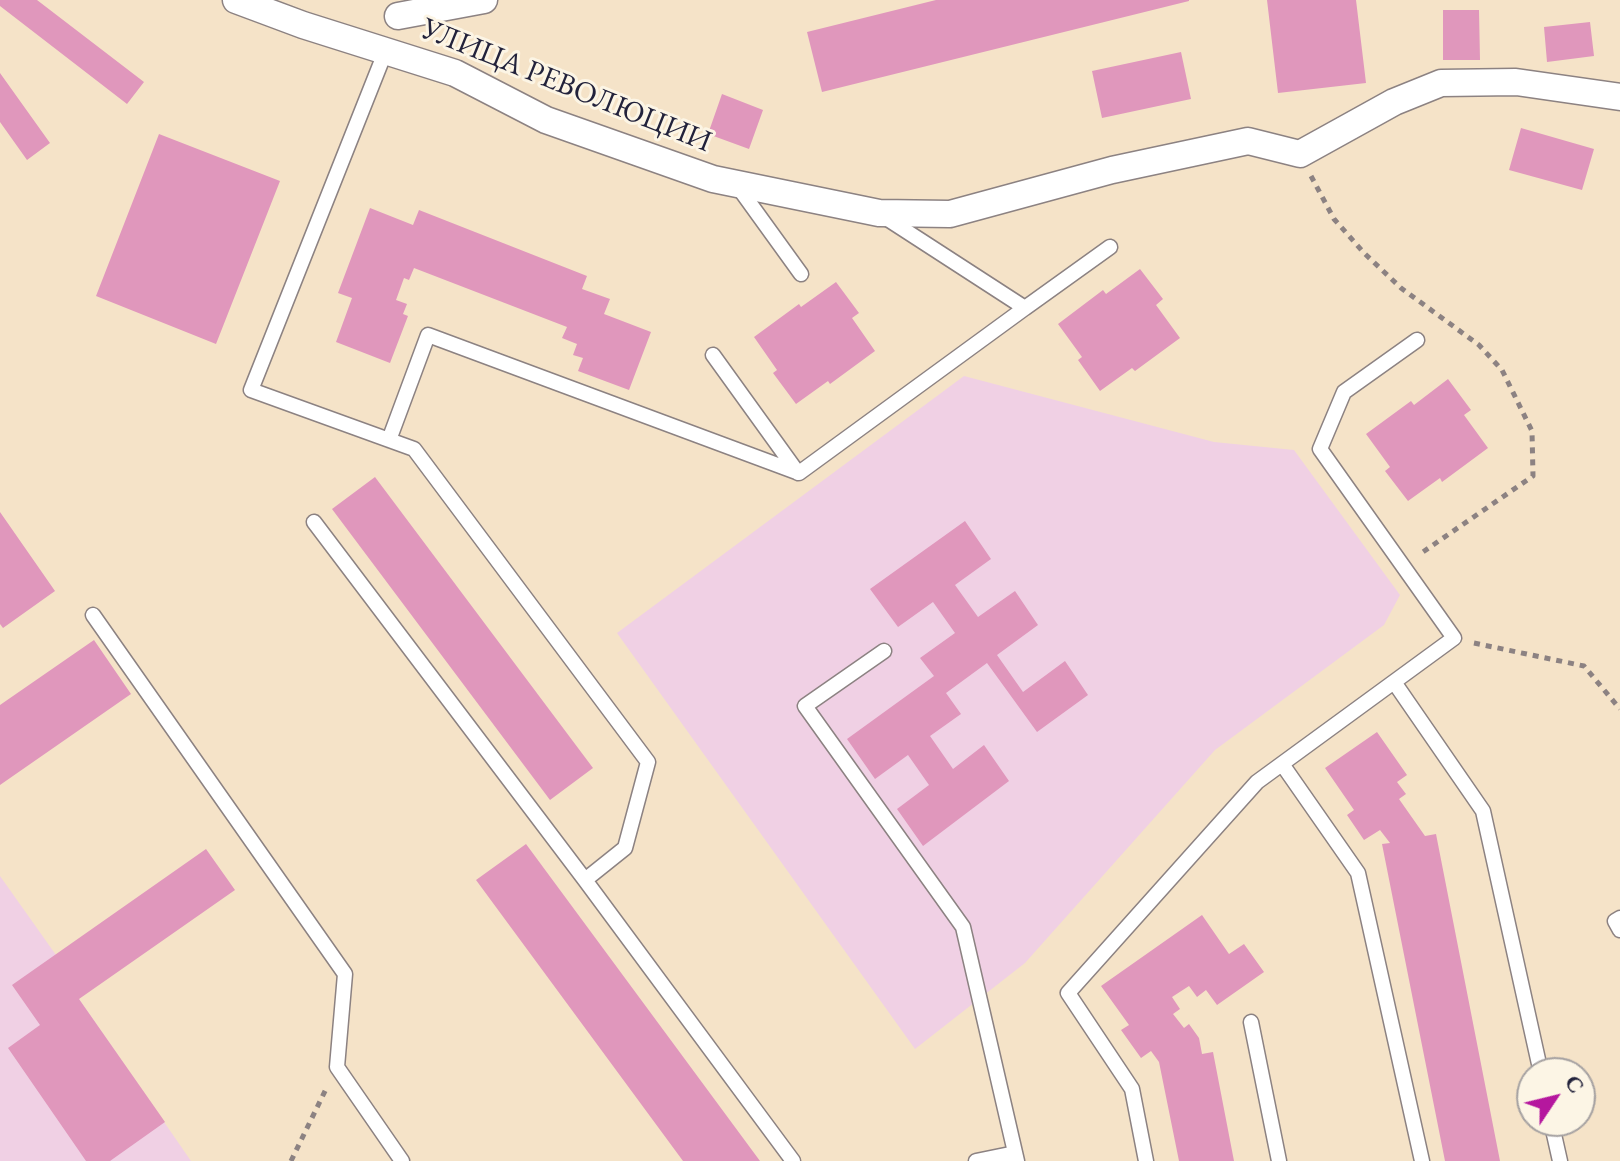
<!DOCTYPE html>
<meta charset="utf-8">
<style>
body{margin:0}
#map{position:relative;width:1620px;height:1161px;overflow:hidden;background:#f5e3c8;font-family:"EB Garamond",serif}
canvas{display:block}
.north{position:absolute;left:1516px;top:1057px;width:80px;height:80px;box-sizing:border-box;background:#fcf5e5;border:2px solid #a5a1a1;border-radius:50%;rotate:55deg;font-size:22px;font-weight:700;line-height:32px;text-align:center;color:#22223b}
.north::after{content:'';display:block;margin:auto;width:28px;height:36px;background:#b5179e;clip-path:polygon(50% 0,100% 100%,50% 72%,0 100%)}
</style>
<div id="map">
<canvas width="1620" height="1161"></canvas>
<div class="north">С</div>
</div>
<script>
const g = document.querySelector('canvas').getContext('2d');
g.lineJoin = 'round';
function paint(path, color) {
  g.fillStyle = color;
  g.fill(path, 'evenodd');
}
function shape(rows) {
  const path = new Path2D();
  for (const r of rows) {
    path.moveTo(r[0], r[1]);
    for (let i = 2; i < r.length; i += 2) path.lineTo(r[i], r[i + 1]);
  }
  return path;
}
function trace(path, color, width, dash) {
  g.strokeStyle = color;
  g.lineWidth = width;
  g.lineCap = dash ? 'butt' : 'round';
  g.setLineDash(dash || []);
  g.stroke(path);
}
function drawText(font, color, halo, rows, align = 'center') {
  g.font = font + ' "EB Garamond",serif';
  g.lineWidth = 6;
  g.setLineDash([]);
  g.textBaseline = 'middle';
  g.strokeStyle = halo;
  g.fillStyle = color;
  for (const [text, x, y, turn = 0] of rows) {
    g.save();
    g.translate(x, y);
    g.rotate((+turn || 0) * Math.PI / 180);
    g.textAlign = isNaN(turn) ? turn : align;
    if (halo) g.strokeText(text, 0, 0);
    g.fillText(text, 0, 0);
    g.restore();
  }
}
const built = shape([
 [964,376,1214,442,1294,450,1400,595,1384,625,1215,750,1025,963,915,1049,617,633],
 [0,876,56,955,79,999,191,1161,0,1161]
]);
const building = shape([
 [0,0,37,0,144,82,127,104,0,6],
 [936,0,1189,0,1189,1,822,92,807,32],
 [1267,0,1356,0,1366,83,1278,93],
 [1443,10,1479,10,1480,60,1443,60],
 [1590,22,1594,56,1547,62,1544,27],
 [1181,52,1191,99,1102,118,1092,71],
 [0,73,50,143,27,160,0,122],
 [722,94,763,110,749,149,708,134],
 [1521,128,1594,149,1582,190,1509,170],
 [159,134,280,181,216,344,96,296],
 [370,208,413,225,419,210,587,276,582,289,610,299,604,314,651,332,629,390,578,371,583,358,573,355,577,344,562,338,567,327,414,268,409,280,404,278,396,300,407,304,403,314,408,316,390,363,336,342,352,298,338,293],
 [1140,269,1163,299,1156,305,1180,338,1135,371,1132,368,1100,391,1078,360,1082,357,1058,324,1103,290,1106,294],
 [836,282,859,313,852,318,875,351,830,384,828,381,796,404,773,373,777,370,754,337,799,304,801,307],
 [1448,379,1471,410,1464,415,1488,448,1442,482,1440,478,1408,501,1385,471,1390,467,1366,434,1411,401,1414,405],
 [375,477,593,768,550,800,332,509],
 [0,512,55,591,3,628,0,624],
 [965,521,991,559,955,585,978,617,1015,591,1038,625,997,655,1023,692,1065,661,1088,695,1037,732,987,663,946,693,961,714,930,736,953,769,984,745,1009,781,923,846,897,809,929,785,908,755,875,779,847,739,934,676,920,658,955,633,933,602,898,627,870,589],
 [94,640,131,694,0,785,0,705],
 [1377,732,1407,775,1397,782,1406,794,1399,799,1425,836,1436,834,1500,1161,1445,1161,1382,844,1390,843,1380,830,1364,840,1347,815,1354,810,1325,768],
 [526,844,760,1161,683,1161,476,880],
 [206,849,235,890,79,999,165,1122,110,1161,86,1161,8,1048,40,1025,12,985],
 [1202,915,1229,954,1244,944,1264,972,1217,1005,1206,990,1197,997,1189,986,1172,997,1180,1009,1173,1014,1184,1028,1189,1024,1199,1038,1202,1054,1213,1052,1234,1161,1179,1161,1159,1062,1151,1051,1141,1058,1121,1030,1129,1025,1101,986]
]);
const path = shape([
 [1311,176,1334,219,1364,253,1401,288,1479,345,1502,370,1532,431,1533,476,1420,554],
 [1474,643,1584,666,1620,709],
 [291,1161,326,1089]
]);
const service = shape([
 [386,50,251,390,414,449,648,762,625,848,585,880],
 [736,184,801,274],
 [883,216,1025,308,1110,247],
 [713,355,798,473],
 [389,440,428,335,799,473,1025,308],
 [314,522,585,880,793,1161],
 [93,615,345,974,337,1067,402,1161],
 [884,651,805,706,963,927,1017,1161],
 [1394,682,1483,811,1541,1073],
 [1282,764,1358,873,1422,1161],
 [1620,918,1615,921,1620,930],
 [1251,1022,1279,1161],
 [1551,1121,1560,1161],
 [976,1161,1015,1153],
 [1146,1161,1132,1089,1068,993,1257,782,1454,638,1320,449,1344,392,1417,340]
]);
const minor = shape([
 [236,0,303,25,455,73,546,120,713,179,879,213,950,214,1112,170,1248,141,1300,154,1394,102,1441,83,1516,82,1620,97],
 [398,16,484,0]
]);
const streetNames = [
 ["УЛИЦА РЕВОЛЮЦИИ",566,86,22]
];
paint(built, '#f0d0e4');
paint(building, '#e097bc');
trace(service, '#8c8282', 17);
trace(minor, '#8c8282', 29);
trace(path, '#8c8282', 5, [6, 6]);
trace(service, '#fff', 14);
trace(minor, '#fff', 26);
drawText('30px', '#22223b', '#fcf5e5', streetNames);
</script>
